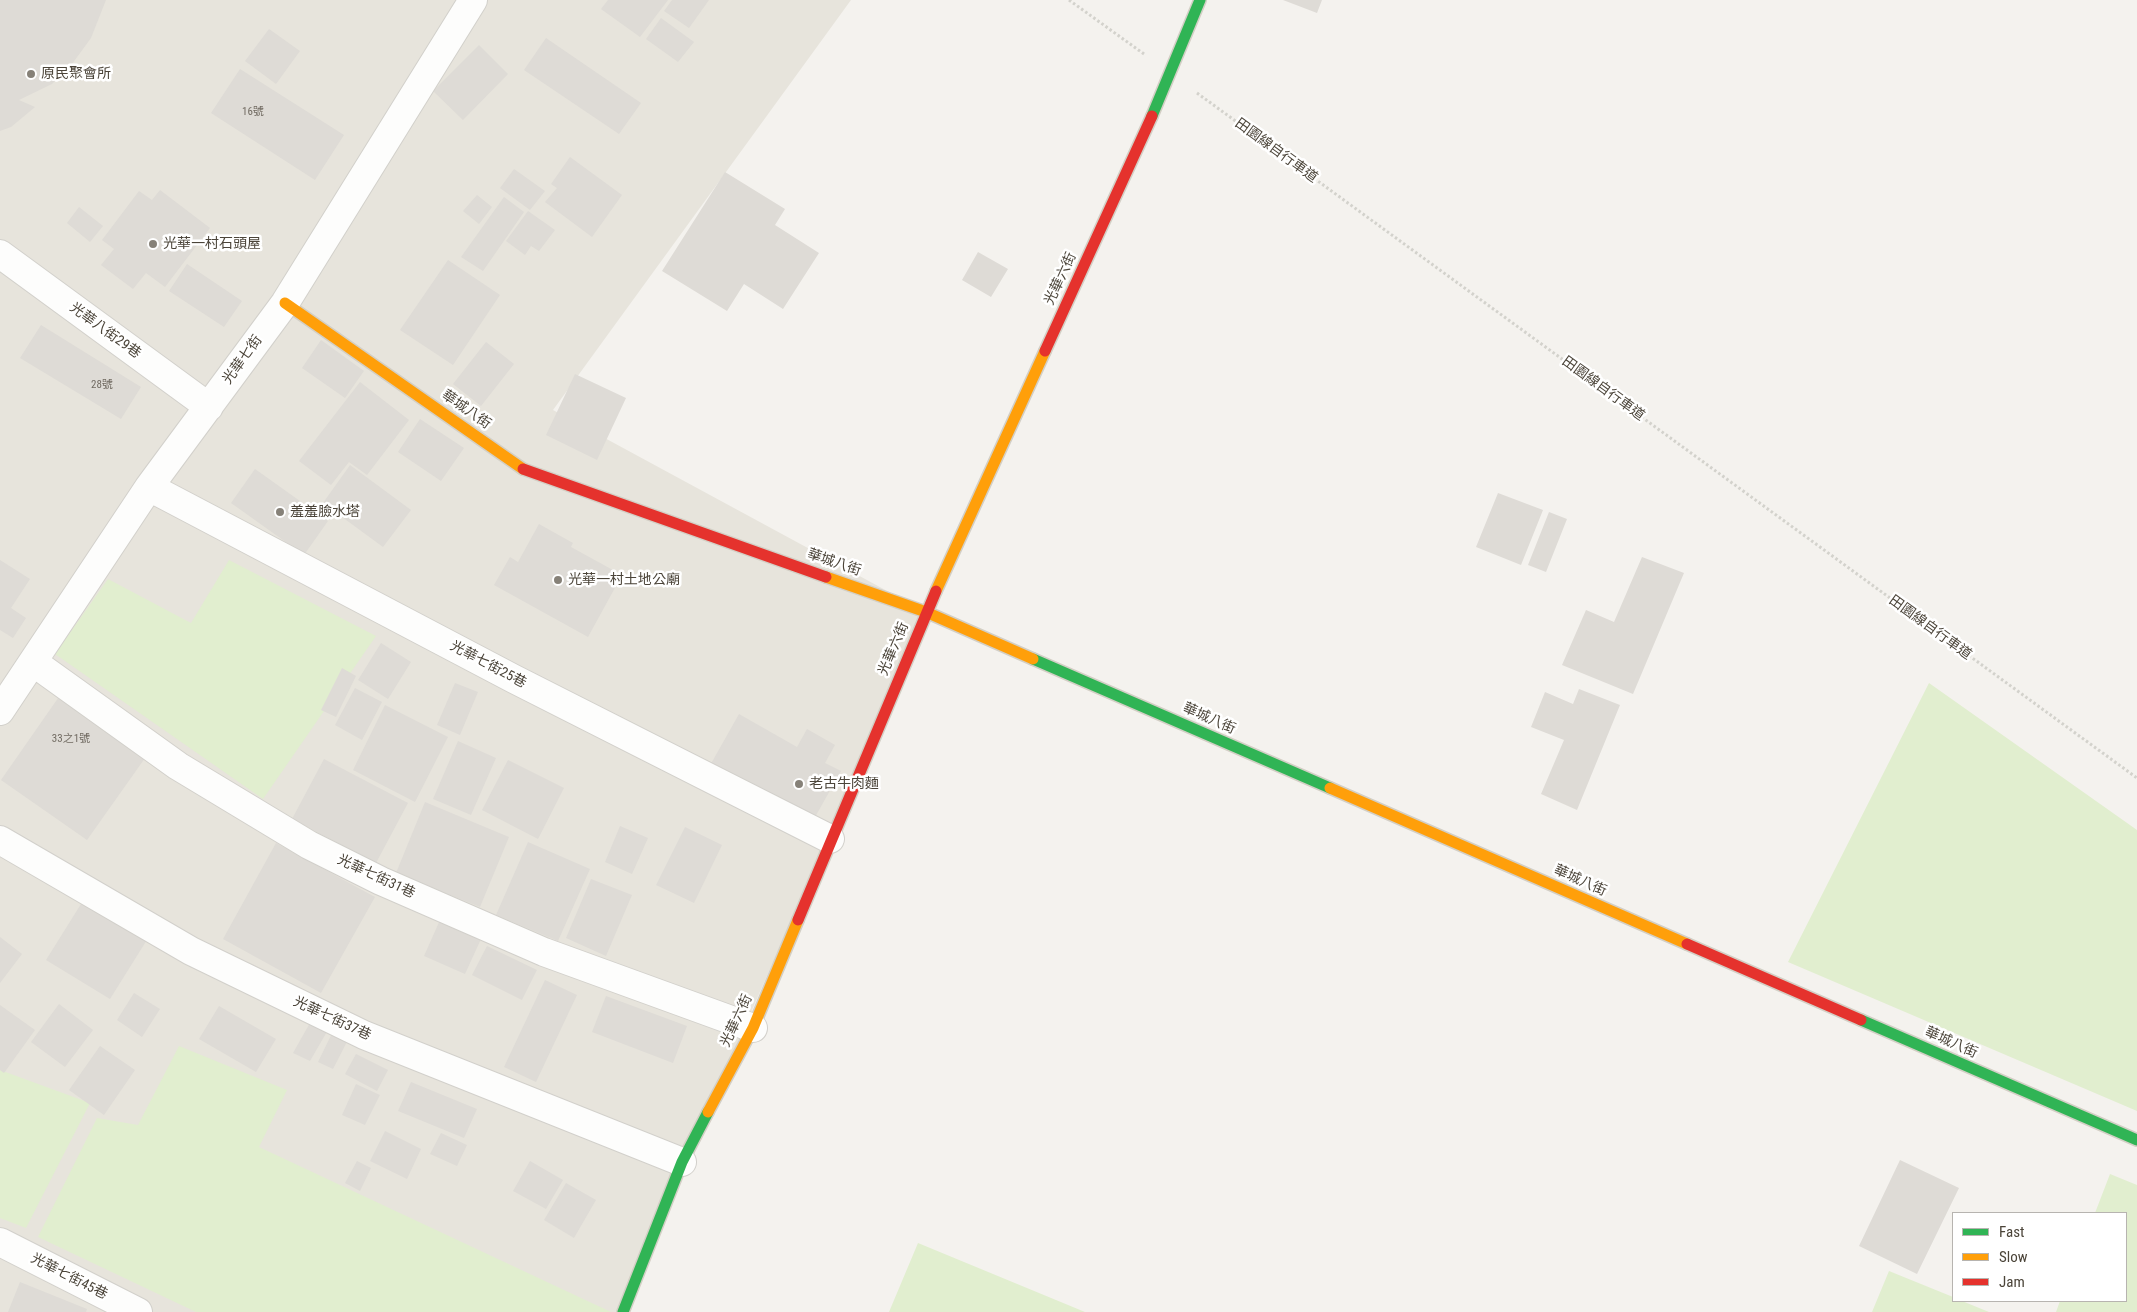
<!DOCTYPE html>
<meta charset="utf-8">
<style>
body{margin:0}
#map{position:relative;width:2137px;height:1312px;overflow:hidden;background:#f4f2ee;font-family:"Roboto Condensed",sans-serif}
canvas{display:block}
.legend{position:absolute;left:1952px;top:1212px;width:175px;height:90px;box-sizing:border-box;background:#fff;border:1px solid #b7b4b0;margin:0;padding:6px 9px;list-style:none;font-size:15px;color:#4b4439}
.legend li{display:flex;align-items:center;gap:10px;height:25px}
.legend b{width:25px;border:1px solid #b7b4b0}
</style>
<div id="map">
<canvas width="2137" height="1312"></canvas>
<ul class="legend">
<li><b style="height:6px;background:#30b455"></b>Fast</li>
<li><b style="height:6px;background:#ff9f0a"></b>Slow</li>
<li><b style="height:6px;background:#e5322d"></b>Jam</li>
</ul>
</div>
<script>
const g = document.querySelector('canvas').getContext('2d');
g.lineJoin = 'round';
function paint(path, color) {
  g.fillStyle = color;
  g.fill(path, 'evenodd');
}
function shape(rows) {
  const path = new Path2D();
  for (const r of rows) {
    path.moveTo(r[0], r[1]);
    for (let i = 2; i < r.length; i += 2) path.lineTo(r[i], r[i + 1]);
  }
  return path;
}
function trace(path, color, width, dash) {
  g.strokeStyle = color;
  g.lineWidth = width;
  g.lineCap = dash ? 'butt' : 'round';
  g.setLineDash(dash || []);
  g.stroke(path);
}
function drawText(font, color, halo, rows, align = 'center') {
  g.font = font + ' "Roboto Condensed","Noto Sans TC",sans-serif';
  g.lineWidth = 5;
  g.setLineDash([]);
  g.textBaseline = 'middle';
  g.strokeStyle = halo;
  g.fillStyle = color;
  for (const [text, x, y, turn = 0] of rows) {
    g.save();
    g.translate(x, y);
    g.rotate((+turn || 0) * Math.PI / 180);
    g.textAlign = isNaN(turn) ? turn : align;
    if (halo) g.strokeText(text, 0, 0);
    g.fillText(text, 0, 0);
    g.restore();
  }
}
const residential = shape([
 [0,0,851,0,553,410,926,612,620,1312,0,1312]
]);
const green = shape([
 [229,560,376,636,263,799,55,654,108,579,191,623],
 [1929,683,2137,830,2137,1111,1788,962],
 [179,1046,287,1090,259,1147,611,1312,196,1312,38,1237,97,1118,138,1125],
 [0,1070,90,1103,26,1228,0,1218],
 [2110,1174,2137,1185,2137,1312,2056,1312,2060,1301,2126,1301,2126,1213,2095,1213],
 [918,1243,1085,1312,889,1312],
 [1889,1271,1953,1297,1953,1301,1962,1301,1989,1312,1872,1312]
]);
const building = shape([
 [0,0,106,0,91,38,72,64,52,84,19,100,35,107,11,127,0,131],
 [608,0,668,0,640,37,601,9],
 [672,0,709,0,689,28,664,11],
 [1283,0,1322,0,1317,13],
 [661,18,694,42,678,62,646,39],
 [269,29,300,51,276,84,245,61],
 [546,38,641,103,619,134,524,70],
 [479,45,508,74,463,120,433,91],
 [240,69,344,135,315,180,211,113],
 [570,157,622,195,592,237,545,202,557,188,551,184],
 [514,169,545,191,530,210,500,188],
 [725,172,785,209,775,225,819,253,783,309,744,284,727,311,662,271],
 [160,190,210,228,165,287,146,273,133,289,101,265,114,249,102,240,139,191,152,200],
 [477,195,492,207,479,224,463,211],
 [504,197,524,212,483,271,461,257],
 [79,207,103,226,90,242,67,223],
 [528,211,555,230,539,251,531,246,525,255,506,241],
 [978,252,1008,269,991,297,962,280],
 [448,260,500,295,453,365,400,330],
 [187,264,242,301,224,327,169,291],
 [41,325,141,387,121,419,20,358],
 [321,340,364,371,345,398,302,368],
 [486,342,514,364,481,406,453,384],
 [575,374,626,398,597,460,546,435],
 [360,382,409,420,367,475,349,462,331,485,299,461],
 [420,419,464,448,441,481,398,452],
 [350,465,411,510,383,547,323,503],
 [255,469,328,521,304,555,231,503],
 [1498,493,1543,510,1521,565,1476,547],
 [1549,512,1567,519,1546,572,1528,565],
 [539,524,573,543,571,547,622,575,588,637,494,585,510,557,518,562],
 [1642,557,1684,573,1633,694,1562,665,1586,610,1614,622],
 [0,560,30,579,11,608,26,618,13,638,0,630],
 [381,643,411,662,388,699,358,680],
 [342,668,356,676,336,717,321,710],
 [455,683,478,692,460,735,437,725],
 [355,688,382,702,362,740,335,725],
 [1579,689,1620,705,1577,810,1541,794,1564,740,1531,727,1545,692,1573,704],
 [63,691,150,751,87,840,1,780],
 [385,705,448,737,415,802,353,770],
 [739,714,797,747,807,729,835,745,825,763,841,771,810,826,708,769],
 [458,741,496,758,471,815,433,799],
 [324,759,408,803,376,863,292,819],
 [508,760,564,788,538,839,482,810],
 [425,802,509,837,480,907,396,873],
 [620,826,648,838,632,874,605,862],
 [685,827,722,845,694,903,656,885],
 [528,842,590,869,558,941,496,915],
 [276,843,375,897,321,993,223,939],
 [591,879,632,895,606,956,566,938],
 [86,896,150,935,110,999,46,960],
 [440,920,481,939,465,974,424,956],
 [0,937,22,954,0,983],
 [487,946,537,970,522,1000,472,975],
 [545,980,577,995,536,1082,504,1067],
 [134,993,160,1009,142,1037,117,1020],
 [606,996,687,1026,673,1063,592,1032],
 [59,1004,93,1030,65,1067,31,1042],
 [0,1005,35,1030,4,1073,0,1070],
 [219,1006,276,1039,256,1072,199,1039],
 [315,1014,332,1023,310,1061,293,1053],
 [337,1023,353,1030,333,1069,318,1062],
 [100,1046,135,1070,104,1115,69,1090],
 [356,1054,388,1070,377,1091,345,1074],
 [411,1082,477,1109,464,1138,398,1111],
 [356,1084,380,1095,365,1125,342,1115],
 [385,1131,421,1149,407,1179,370,1161],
 [441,1133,467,1145,457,1166,430,1154],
 [1900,1160,1959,1188,1917,1274,1859,1246],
 [357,1161,371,1168,360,1191,345,1183],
 [530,1161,563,1180,546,1209,513,1191],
 [566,1183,596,1200,574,1238,544,1220],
 [20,1282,87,1309,86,1312,8,1312]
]);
const path = shape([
 [1069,0,1144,54],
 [1197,93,2137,778]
]);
const street = shape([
 [0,254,209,407],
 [149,487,514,679,830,839],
 [33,662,178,766,309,845,381,881,544,952,753,1028],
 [0,711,149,487,285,303,473,0],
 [0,840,191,951,364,1035,682,1162],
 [0,1242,138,1312]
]);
const fast = shape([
 [1152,116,1200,0],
 [1033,659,1330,788],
 [1861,1020,2137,1140],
 [623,1312,682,1162,708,1112]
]);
const slow = shape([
 [285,303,523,469],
 [826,577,926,612,1033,659],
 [936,591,1045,351],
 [1330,788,1687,944],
 [708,1112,753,1028,798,920]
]);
const jam = shape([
 [1045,351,1152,116],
 [523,469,826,577],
 [798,920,936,591],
 [1687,944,1861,1020]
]);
const markers = [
 [31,74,5,"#868178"],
 [153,244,5,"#868178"],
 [280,512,5,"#868178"],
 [558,580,5,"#868178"],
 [799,784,5,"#868178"]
];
const numberNames = [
 ["16號",253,112],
 ["28號",102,385],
 ["33之1號",71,739]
];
const poiNames = [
 ["原民聚會所",41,74],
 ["光華一村石頭屋",163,244],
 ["羞羞臉水塔",290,512],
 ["光華一村土地公廟",568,580],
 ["老古牛肉麵",809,784]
];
const streetNames = [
 ["田園線自行車道",1276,151,36],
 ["光華六街",1061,279,-65],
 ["光華八街29巷",105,331,36],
 ["光華七街",243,360,-54],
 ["田園線自行車道",1603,389,36],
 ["華城八街",466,410,35],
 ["華城八街",834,563,19],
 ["田園線自行車道",1930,628,36],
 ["光華六街",894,649,-67],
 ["光華七街25巷",488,665,28],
 ["華城八街",1209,719,24],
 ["光華七街31巷",376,877,25],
 ["華城八街",1580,881,24],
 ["光華七街37巷",332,1019,25],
 ["光華六街",737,1021,-65],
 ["華城八街",1951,1043,24],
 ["光華七街45巷",69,1277,27]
];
paint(residential, '#e7e4dc');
paint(green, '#e1eecf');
paint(building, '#dedbd6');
trace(street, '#d2d0cb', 30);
trace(fast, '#d3cfc5', 14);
trace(slow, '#d3cfc5', 14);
trace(jam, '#d3cfc5', 14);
trace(path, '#d3d2cc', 3, [2.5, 2.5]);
trace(street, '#fdfdfc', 28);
trace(fast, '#30b455', 11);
trace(slow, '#ff9f0a', 11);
trace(jam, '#e5322d', 11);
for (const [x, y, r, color] of markers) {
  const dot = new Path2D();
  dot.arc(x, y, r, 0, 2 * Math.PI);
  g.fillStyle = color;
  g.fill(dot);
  trace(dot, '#fff', 2);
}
drawText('11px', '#706a61', null, numberNames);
drawText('14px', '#4b4439', '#fff', poiNames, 'left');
drawText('14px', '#4b4439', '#fff', streetNames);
</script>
